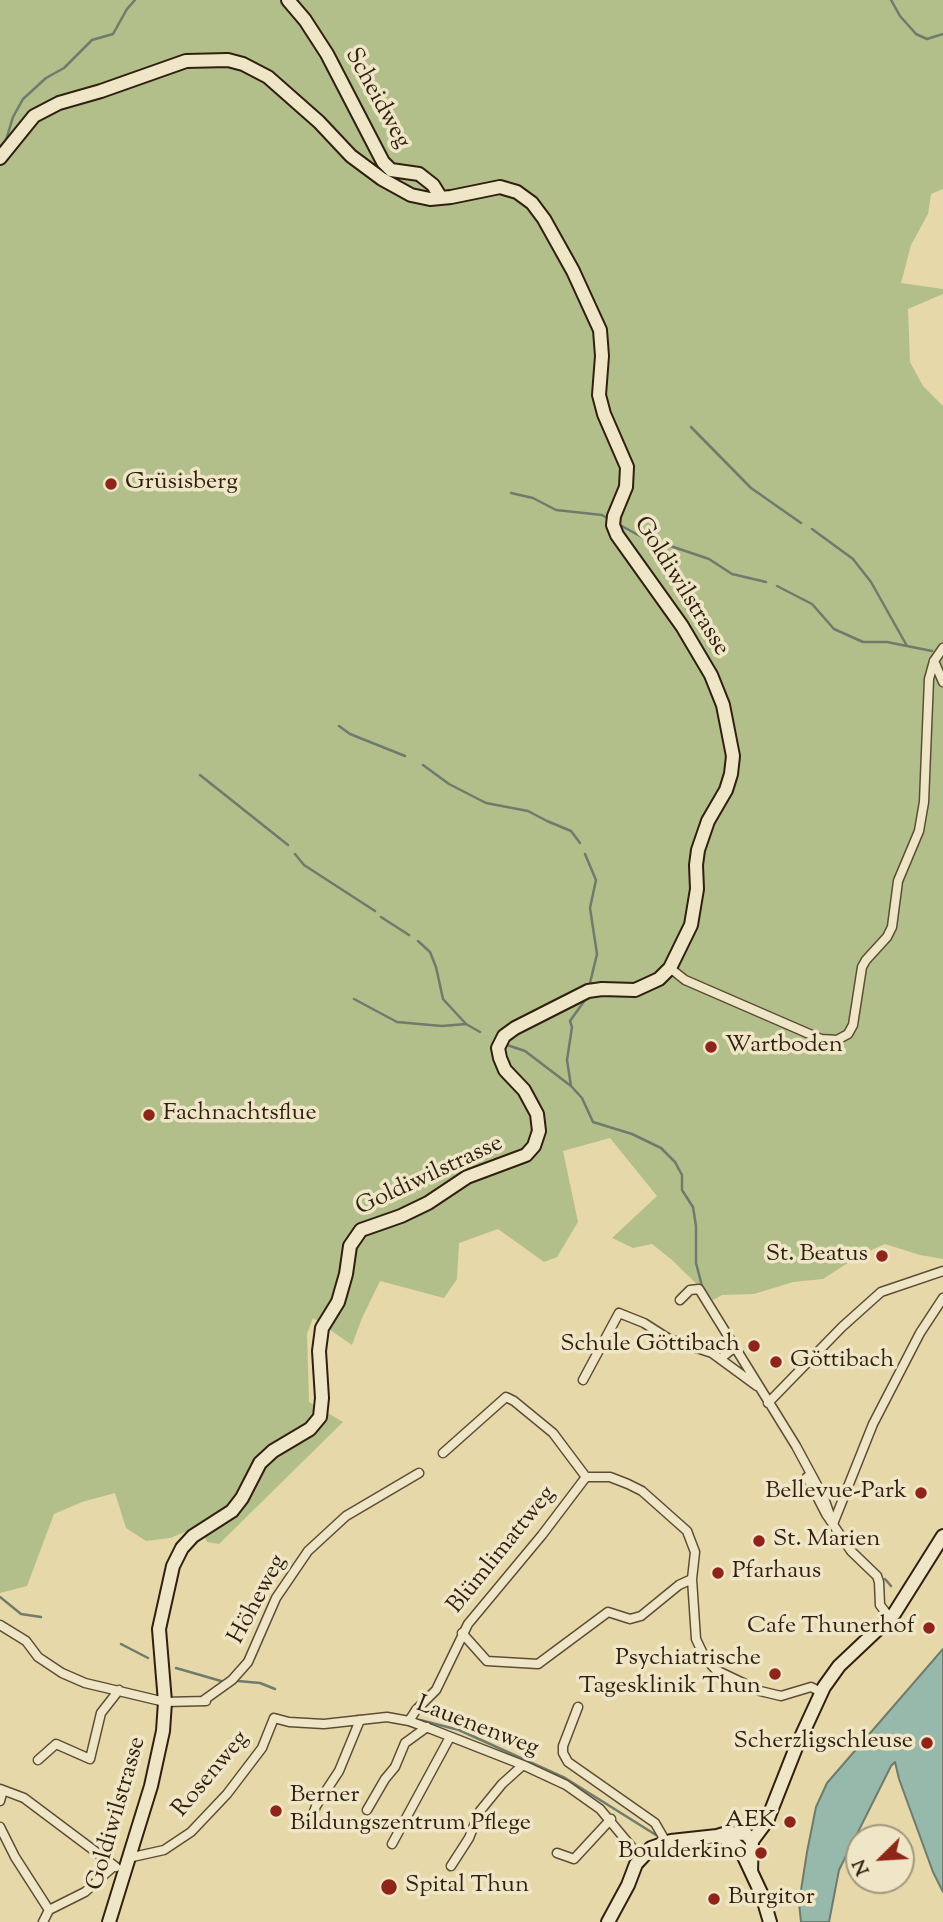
<!DOCTYPE html>
<meta charset="utf-8">
<style>
body{margin:0}
#map{position:relative;width:943px;height:1922px;overflow:hidden;background:#e6d8a9;font-family:"Sorts Mill Goudy",serif}
canvas{display:block}
.north{position:absolute;left:845px;top:1824px;width:70px;height:70px;box-sizing:border-box;background:#efe6c7;border:2px solid #a3967e;border-radius:50%;rotate:246deg;font-size:19px;font-weight:700;line-height:28px;text-align:center;color:#311f10}
.north::after{content:'';display:block;margin:auto;width:24px;height:32px;background:#8f2418;clip-path:polygon(50% 0,100% 100%,50% 72%,0 100%)}
</style>
<div id="map">
<canvas width="943" height="1922"></canvas>
<div class="north">N</div>
</div>
<script>
const g = document.querySelector('canvas').getContext('2d');
g.lineJoin = 'round';
function paint(path, color) {
  g.fillStyle = color;
  g.fill(path, 'evenodd');
}
function shape(rows) {
  const path = new Path2D();
  for (const r of rows) {
    path.moveTo(r[0], r[1]);
    for (let i = 2; i < r.length; i += 2) path.lineTo(r[i], r[i + 1]);
  }
  return path;
}
function trace(path, color, width, dash) {
  g.strokeStyle = color;
  g.lineWidth = width;
  g.lineCap = dash ? 'butt' : 'round';
  g.setLineDash(dash || []);
  g.stroke(path);
}
function drawText(font, color, halo, rows, align = 'center') {
  g.font = font + ' "Sorts Mill Goudy",serif';
  g.lineWidth = 7;
  g.setLineDash([]);
  g.textBaseline = 'middle';
  g.strokeStyle = halo;
  g.fillStyle = color;
  for (const [text, x, y, turn = 0] of rows) {
    g.save();
    g.translate(x, y);
    g.rotate((+turn || 0) * Math.PI / 180);
    g.textAlign = isNaN(turn) ? turn : align;
    if (halo) g.strokeText(text, 0, 0);
    g.fillText(text, 0, 0);
    g.restore();
  }
}
const green = shape([
 [0,0,943,0,943,189,931,194,928,214,911,245,901,283,943,289,943,294,908,309,910,362,923,386,943,406,943,1259,920,1255,885,1244,860,1255,823,1279,793,1282,754,1294,722,1295,713,1300,672,1260,652,1244,633,1248,612,1238,657,1196,610,1138,563,1151,578,1222,557,1257,544,1262,498,1229,459,1243,457,1279,444,1298,380,1281,362,1318,352,1345,313,1318,307,1334,309,1402,343,1422,219,1544,207,1542,200,1526,170,1538,146,1541,126,1528,115,1493,82,1502,54,1514,27,1586,0,1593]
]);
const water = shape([
 [943,1649,943,1892,933,1872,899,1779,895,1762,891,1766,839,1870,829,1922,801,1922,799,1903,807,1852,816,1807,827,1783,943,1649]
]);
const stream = shape([
 [891,0,900,16,916,34,927,39,943,34],
 [0,147,6,140,13,117,23,99,46,78,64,68,92,40,113,34,127,9,135,0],
 [691,427,751,488,801,523],
 [511,493,533,498,556,510,602,515,607,518],
 [620,525,638,535,709,559,732,574,766,582],
 [812,529,853,559,871,582,907,646],
 [777,586,812,604,834,629,863,642,887,642,932,651],
 [339,726,350,734,405,756],
 [423,765,449,784,486,803,528,811,547,821,571,831,580,843],
 [200,775,288,845],
 [295,854,304,865,375,911],
 [585,854,596,880,590,908,597,954,590,983],
 [381,917,409,935],
 [418,941,430,952,436,967,443,999,466,1024,480,1032],
 [354,999,397,1022,442,1026,466,1024],
 [585,1000,570,1021,572,1027,567,1060,571,1086,582,1098,593,1122,632,1134,661,1148,675,1162,682,1175,682,1190,693,1207,696,1226,696,1263,702,1286],
 [507,1045,525,1051,571,1086],
 [885,1579,891,1586],
 [0,1597,21,1614,41,1617],
 [121,1644,148,1658],
 [176,1668,221,1681],
 [238,1681,260,1683,275,1689],
 [356,1716,374,1715],
 [420,1720,459,1730,565,1778,656,1835]
]);
const street = shape([
 [934,661,943,682],
 [670,968,685,980,821,1039,837,1040,848,1034,853,1025,862,967,866,960,887,937,892,927,898,881,919,831,924,802,929,679,934,661,943,648],
 [680,1300,690,1290,699,1289,796,1446,824,1498,833,1524],
 [720,1359,735,1347],
 [583,1380,619,1313,644,1323,669,1339,712,1353,757,1386],
 [768,1403,842,1327,881,1292,943,1271],
 [443,1453,506,1397,514,1401,553,1433,586,1477,610,1477,628,1484,642,1491,687,1531,695,1552,692,1579,696,1639,705,1658,716,1670,760,1691,781,1696,811,1687,821,1692],
 [807,1477,826,1514,851,1551,877,1576,879,1582,880,1605,890,1618],
 [833,1524,873,1424,920,1333,943,1298],
 [0,1625,26,1641,38,1657,62,1673,85,1683,165,1702,206,1701],
 [462,1633,487,1661,538,1664,608,1612,630,1619,641,1616,679,1585,692,1579],
 [204,1700,232,1680,248,1662,276,1598,308,1551,346,1516,419,1473],
 [578,1707,563,1746,563,1753,568,1762,655,1823,666,1842],
 [409,1721,416,1710,436,1690,468,1624,542,1535,586,1477],
 [38,1760,56,1744,90,1759,101,1713,119,1690],
 [0,1789,24,1798,116,1867],
 [0,1801,3,1790],
 [367,1810,385,1779,395,1767,405,1743,427,1727],
 [310,1823,316,1806,339,1771,360,1720],
 [0,1827,15,1857,49,1910,85,1892,114,1866],
 [392,1844,450,1737],
 [557,1853,574,1859,611,1819],
 [128,1858,164,1850,191,1832,227,1794,262,1748,274,1718,289,1722,324,1724,387,1717,409,1721,431,1729,523,1765,566,1785,600,1809,640,1857],
 [451,1866,469,1838,480,1811,502,1784,523,1765],
 [43,1922,49,1910]
]);
const secondary = shape([
 [288,0,305,20,327,54,383,162,391,170,419,174,433,185,441,198],
 [0,158,34,116,59,103,101,91,186,61,228,60,243,64,268,77,319,122,351,156,382,179,411,195,430,199,451,197,500,187,517,192,532,203,544,219,573,271,600,330,602,356,599,395,604,414,627,467,626,487,614,516,613,525,617,535,682,626,711,675,723,705,733,756,731,774,726,790,708,821,698,850,696,865,697,889,691,925,670,968,659,979,635,990,602,989,588,991,515,1028,504,1036,498,1048,500,1058,505,1070,524,1090,537,1114,539,1131,534,1146,526,1155,467,1177,428,1203,401,1216,361,1230,350,1246,346,1274,338,1302,322,1328,319,1351,322,1398,320,1417,310,1429,273,1451,260,1463,242,1498,232,1511,193,1536,182,1548,173,1566,159,1629,165,1702,163,1731,151,1786,109,1922],
 [717,1836,730,1840,740,1848,762,1895,770,1922],
 [751,1871,752,1841,767,1821,795,1750,824,1687,839,1666,894,1614,943,1536],
 [608,1922,628,1885,636,1864,651,1848,671,1841,717,1836,727,1833,746,1834,752,1841]
]);
const markers = [
 [111,484,7,"#8f2418"],
 [711,1047,7,"#8f2418"],
 [149,1115,7,"#8f2418"],
 [882,1256,7,"#8f2418"],
 [754,1346,7,"#8f2418"],
 [776,1362,7,"#8f2418"],
 [921,1493,7,"#8f2418"],
 [759,1541,7,"#8f2418"],
 [718,1573,7,"#8f2418"],
 [929,1628,7,"#8f2418"],
 [775,1674,7,"#8f2418"],
 [927,1743,7,"#8f2418"],
 [276,1811,7,"#8f2418"],
 [790,1822,7,"#8f2418"],
 [761,1853,7,"#8f2418"],
 [389,1887,9,"#8f2418"],
 [714,1899,7,"#8f2418"]
];
const streetNames = [
 ["Scheidweg",376,99,61],
 ["Goldiwilstrasse",680,587,58],
 ["Goldiwilstrasse",430,1177,-25],
 ["Blümlimattweg",503,1551,-51],
 ["Höheweg",259,1600,-62],
 ["Lauenenweg",477,1728,21],
 ["Rosenweg",212,1775,-50],
 ["Goldiwilstrasse",118,1814,-74]
];
const poiNames = [
 ["Grüsisberg",125,484],
 ["Wartboden",725,1047],
 ["Fachnachtsflue",163,1115],
 ["St. Beatus",868,1256,"right"],
 ["Schule Göttibach",740,1346,"right"],
 ["Göttibach",790,1362],
 ["Bellevue-Park",907,1493,"right"],
 ["St. Marien",773,1541],
 ["Pfarhaus",732,1573],
 ["Cafe Thunerhof",915,1628,"right"],
 ["Psychiatrische",761,1660,"right"],
 ["Tagesklinik Thun",761,1688,"right"],
 ["Scherzligschleuse",913,1743,"right"],
 ["Berner",290,1797],
 ["Bildungszentrum Pflege",290,1825],
 ["AEK",776,1822,"right"],
 ["Boulderkino",747,1853,"right"],
 ["Spital Thun",405,1887],
 ["Burgitor",728,1899]
];
paint(green, '#b2bf8a');
paint(water, '#96b9ab');
trace(water, '#6e7b6d', 2);
trace(stream, '#6e7b6d', 2.5);
trace(street, '#5e4d36', 11);
trace(secondary, '#311f10', 16);
trace(street, '#efe6c7', 8);
trace(secondary, '#efe6c7', 12);
for (const [x, y, r, color] of markers) {
  const dot = new Path2D();
  dot.arc(x, y, r, 0, 2 * Math.PI);
  g.fillStyle = color;
  g.fill(dot);
  trace(dot, '#efe6c7', 2.5);
}
drawText('24px', '#311f10', '#efe6c7', streetNames);
drawText('24px', '#311f10', '#efe6c7', poiNames, 'left');
</script>
